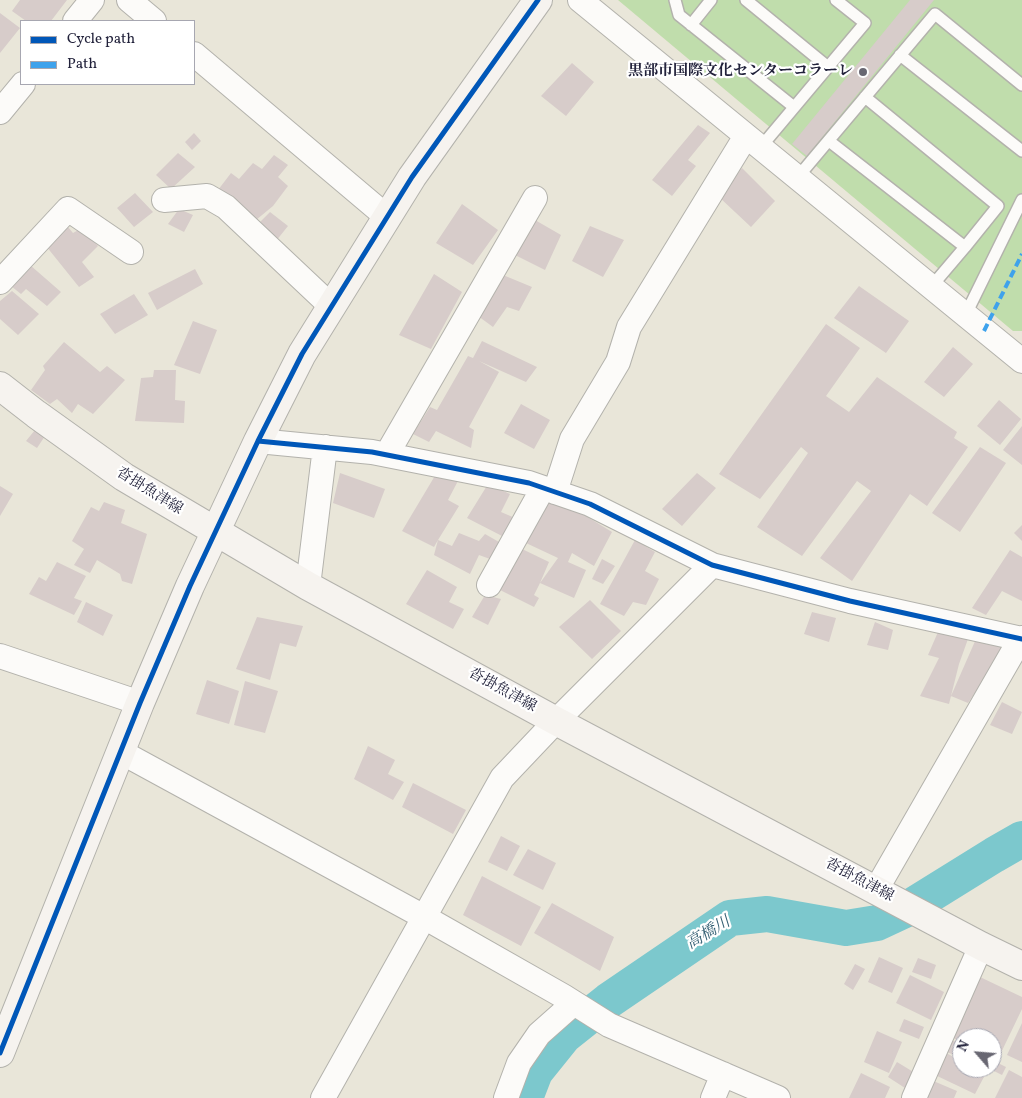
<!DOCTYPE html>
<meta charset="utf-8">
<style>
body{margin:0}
#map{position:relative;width:1022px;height:1098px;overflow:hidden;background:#e9e6d9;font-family:Vollkorn,serif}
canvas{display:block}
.legend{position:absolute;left:20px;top:20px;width:175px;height:65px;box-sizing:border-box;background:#fff;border:1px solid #a7a7b1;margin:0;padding:6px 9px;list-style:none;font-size:15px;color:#22223b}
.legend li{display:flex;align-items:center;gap:10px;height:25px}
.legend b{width:25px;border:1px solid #a7a7b1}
.north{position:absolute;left:952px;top:1028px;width:50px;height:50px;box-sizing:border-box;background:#fff;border:1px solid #a7a7b1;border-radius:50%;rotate:297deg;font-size:14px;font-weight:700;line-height:20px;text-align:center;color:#22223b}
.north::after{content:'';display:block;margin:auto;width:18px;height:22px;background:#686772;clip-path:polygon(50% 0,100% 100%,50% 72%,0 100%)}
</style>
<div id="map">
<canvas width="1022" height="1098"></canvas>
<ul class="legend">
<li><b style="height:6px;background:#0057b8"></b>Cycle path</li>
<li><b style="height:6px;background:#3ea2ec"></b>Path</li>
</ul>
<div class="north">N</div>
</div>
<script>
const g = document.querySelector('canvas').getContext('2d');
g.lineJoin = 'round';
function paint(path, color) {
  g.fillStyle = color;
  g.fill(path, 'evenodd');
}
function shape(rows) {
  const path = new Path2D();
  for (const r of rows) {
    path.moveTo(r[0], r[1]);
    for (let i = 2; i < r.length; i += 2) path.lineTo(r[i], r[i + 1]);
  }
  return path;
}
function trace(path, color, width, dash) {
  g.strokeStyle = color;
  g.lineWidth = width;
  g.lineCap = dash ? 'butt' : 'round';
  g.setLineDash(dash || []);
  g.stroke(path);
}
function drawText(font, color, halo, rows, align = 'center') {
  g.font = font + ' Vollkorn,"Noto Serif JP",serif';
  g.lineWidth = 4.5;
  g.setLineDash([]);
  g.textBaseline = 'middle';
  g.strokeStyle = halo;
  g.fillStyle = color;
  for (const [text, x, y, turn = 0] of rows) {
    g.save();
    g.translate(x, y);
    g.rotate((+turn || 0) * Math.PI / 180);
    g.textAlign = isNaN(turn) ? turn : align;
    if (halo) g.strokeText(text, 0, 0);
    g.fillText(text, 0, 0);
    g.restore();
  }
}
const green = shape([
 [618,0,1022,0,1022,331,1013,331]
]);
const river = shape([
 [525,1098,535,1072,564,1036,608,1001,730,918,767,914,846,928,877,923,907,909,994,855,1022,839]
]);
const building = shape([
 [20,0,67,0,51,21,26,21,12,11],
 [910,0,934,0,807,156,792,144],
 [0,13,20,28,0,53],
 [572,63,594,82,566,116,541,96],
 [698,125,710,133,688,160,696,166,672,196,652,180],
 [194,133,201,141,192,150,185,142],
 [178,153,195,167,171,189,156,175],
 [274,155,288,165,278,177,288,186,273,206,256,220,218,190,231,173,239,179,253,163,262,169],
 [742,168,775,201,751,227,719,197],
 [135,193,153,212,134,227,117,208],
 [462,204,498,230,473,265,436,243],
 [179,209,193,215,184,232,168,224],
 [270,212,288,226,276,241,257,225],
 [535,220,561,235,545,270,515,255],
 [590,226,624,240,603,277,572,261],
 [68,227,73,233,82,228,98,246,82,262,94,277,79,287,46,246],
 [30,265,61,292,47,306,26,289,21,294,11,286],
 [195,269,203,284,157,310,148,293],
 [434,274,462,292,431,349,399,335],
 [503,275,532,287,519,311,507,307,493,327,478,316],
 [859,286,909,321,886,353,834,318],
 [12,291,39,314,18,335,0,319,0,301],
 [134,294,148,315,115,334,100,314],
 [193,321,217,330,200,374,174,365],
 [826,324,860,348,826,396,849,412,877,377,957,432,954,438,968,447,927,506,910,494,852,581,820,558,871,491,857,481,802,556,757,527,808,453,801,447,760,499,719,474],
 [482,341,537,367,526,382,479,361,499,372,469,427,474,430,471,448,436,431,429,442,413,434,430,407,437,410,468,356,473,358],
 [64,342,100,372,107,366,125,380,93,414,78,404,72,413,57,399,50,404,31,390,45,370,43,366],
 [953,347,973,364,944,397,924,382],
 [154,370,176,370,175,400,185,401,184,423,135,421,141,378,153,377],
 [999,400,1021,419,1000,445,977,426],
 [521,404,550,420,534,449,504,433],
 [1022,426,1022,465,1003,450],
 [35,430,45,436,37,448,26,441],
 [980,447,1006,463,960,532,932,513],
 [340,473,385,489,374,518,333,503],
 [697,473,716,488,682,526,662,509],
 [436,474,459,479,448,500,459,506,438,540,452,546,459,533,479,541,485,534,499,542,490,559,479,555,470,574,434,555,438,540,434,547,402,531],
 [488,484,510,494,501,512,515,518,504,537,467,518],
 [0,486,13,494,0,516],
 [547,501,581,513,612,532,594,566,572,553,568,562,586,570,574,598,540,583,534,595,539,598,534,607,498,589,520,548,549,562,540,583,558,558,526,543],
 [104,502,125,510,121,523,147,534,132,584,122,581,120,574,97,560,90,573,74,565,84,549,72,541,91,507,99,511],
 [1022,525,1022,541,1014,533],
 [635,540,655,552,645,571,659,579,646,605,633,602,624,616,600,604],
 [1010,550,1022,557,1022,601,1002,591,986,615,972,608],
 [602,559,615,566,603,584,592,579],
 [57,562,86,576,74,598,82,601,74,615,29,594,39,577,46,581],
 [427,570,457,587,449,602,464,609,453,629,406,604],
 [485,595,501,599,488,625,472,617],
 [590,600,621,631,592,659,559,627],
 [86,602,113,615,103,636,77,622],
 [812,612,836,618,829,642,804,634],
 [257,617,303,626,296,647,280,643,270,680,236,669],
 [875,622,893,630,888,650,867,645],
 [938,632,968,639,959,664,949,704,920,696,939,658,928,655],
 [976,639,1006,647,968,703,951,696],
 [207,680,239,691,229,724,196,714],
 [245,681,278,691,265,733,234,725],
 [1002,702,1022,712,1012,734,990,725],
 [368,746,395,760,388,774,404,782,393,800,354,779],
 [413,783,466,810,453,834,402,807],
 [501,836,520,846,507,871,488,862],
 [528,849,556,863,543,890,513,875],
 [482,876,541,907,521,946,463,915],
 [552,903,614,937,600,971,534,933],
 [879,957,903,968,892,993,868,982],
 [918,958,936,965,931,979,912,972],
 [855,964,865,969,853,990,844,984],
 [910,975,944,992,931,1020,896,1003],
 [980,977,1022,997,1022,1009,998,1059,992,1056,992,1038,962,1038,962,1042,951,1037],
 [904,1019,924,1027,919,1039,899,1031],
 [1022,1023,1022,1062,1007,1055],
 [877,1031,902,1042,889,1073,864,1062],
 [950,1039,962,1045,962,1059,945,1051],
 [944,1052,962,1061,962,1068,975,1068,986,1073,975,1094,933,1074],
 [992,1060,1006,1067,1002,1075,988,1068,992,1068],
 [897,1062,915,1073,905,1088,888,1077],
 [1009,1070,1022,1077,1022,1098,995,1098],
 [861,1073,890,1087,885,1098,849,1098],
 [931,1080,957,1091,954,1098,923,1098]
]);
const lane = shape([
 [675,0,679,15,794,107],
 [746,0,828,67],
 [691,25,711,0],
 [900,55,1022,151],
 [865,97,998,206,965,247],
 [829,141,965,247,931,287],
 [760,148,865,23,836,0],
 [797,178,935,14,1022,85],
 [965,316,1022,200]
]);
const street = shape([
 [129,0,154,21],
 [580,0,1022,361],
 [75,21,92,0],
 [194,54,387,217],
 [0,112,23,84],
 [164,200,207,196,226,207,331,306],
 [0,282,68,209,131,252],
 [258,441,372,452,529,483,590,504,712,565,850,601,1022,639],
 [387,454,535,198],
 [555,492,572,439,618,362,629,327,746,136],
 [489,585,543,488],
 [308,586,325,447],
 [0,656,140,703],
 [121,752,424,917,563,996,609,1025,778,1098],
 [876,890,1021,638],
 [323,1098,502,778,556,721,712,565],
 [506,1098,519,1063,539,1034,574,1003],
 [713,1098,723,1074],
 [914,1098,981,946]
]);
const secondary = shape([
 [0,386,36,414,124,477,308,586,556,721,981,946,1022,966],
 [0,1053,140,703,190,586,258,441,302,354,412,177,538,0]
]);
const quiet = shape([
 [984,331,1022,254]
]);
const cycleway = shape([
 [258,441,372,452,529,483,590,504,712,565,850,601,1022,639],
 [0,1053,140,703,190,586,258,441,302,354,412,177,538,0]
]);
const markers = [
 [863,72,5,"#686772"]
];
const poiNames = [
 ["黒部市国際文化センターコラーレ",853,72]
];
const streetNames = [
 ["沓掛魚津線",149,492,32],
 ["沓掛魚津線",502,691,29],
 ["沓掛魚津線",859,881,28]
];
const waterNames = [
 ["高橋川",709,934,-31]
];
paint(green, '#c0ddac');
trace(river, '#7cc8cd', 36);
paint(building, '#d7ccca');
trace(lane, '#b3b2ac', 14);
trace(street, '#b3b2ac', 26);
trace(secondary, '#b3b2ac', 30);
trace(lane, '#fcfbf9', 11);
trace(street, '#fcfbf9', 24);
trace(secondary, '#f6f3ef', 28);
trace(quiet, '#3ea2ec', 4, [8, 4]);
trace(cycleway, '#0057b8', 5);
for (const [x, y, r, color] of markers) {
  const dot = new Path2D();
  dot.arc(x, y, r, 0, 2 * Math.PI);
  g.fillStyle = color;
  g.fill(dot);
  trace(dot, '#fff', 2);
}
drawText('bold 15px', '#22223b', '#fff', poiNames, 'right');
drawText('15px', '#22223b', '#fff', streetNames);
drawText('italic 16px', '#345f73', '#fff', waterNames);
</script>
